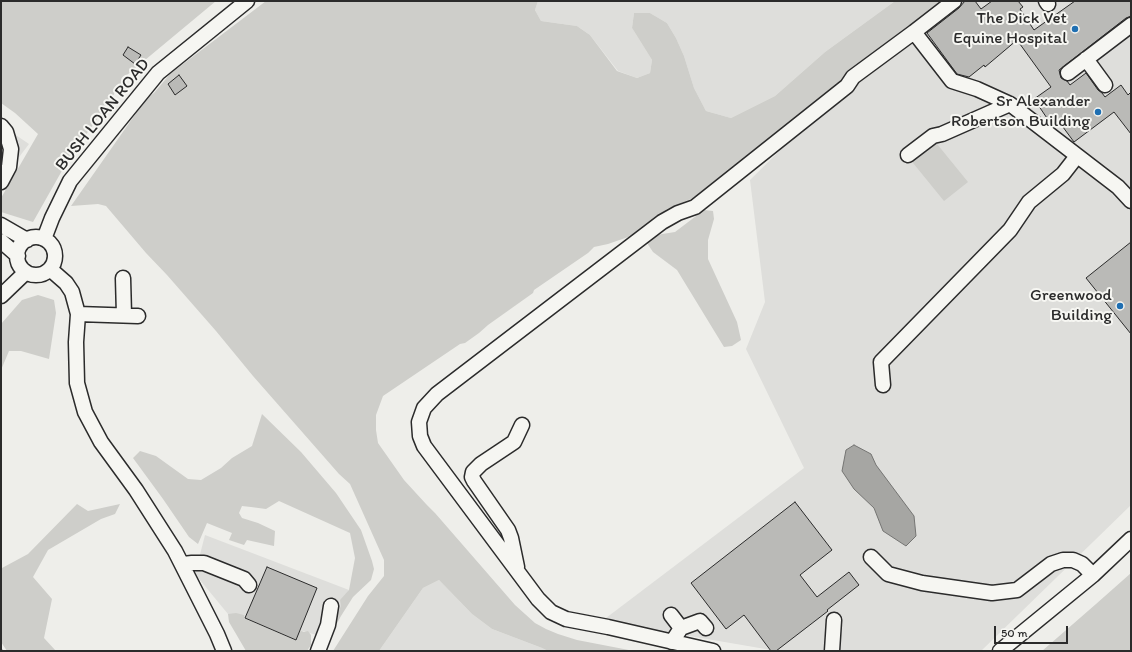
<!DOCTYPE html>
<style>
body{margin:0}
#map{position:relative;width:1132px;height:652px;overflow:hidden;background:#eeeeea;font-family:Itim,sans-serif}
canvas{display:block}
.frame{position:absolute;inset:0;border:2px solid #2b2b2b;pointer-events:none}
.scale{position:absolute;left:994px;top:626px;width:74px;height:18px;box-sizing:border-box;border:2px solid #2b2b2b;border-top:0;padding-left:5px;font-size:12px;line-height:14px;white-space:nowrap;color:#2b2b2b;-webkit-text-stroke:3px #f6f6f2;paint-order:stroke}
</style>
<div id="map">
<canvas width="1132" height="652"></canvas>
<div class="frame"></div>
<div class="scale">50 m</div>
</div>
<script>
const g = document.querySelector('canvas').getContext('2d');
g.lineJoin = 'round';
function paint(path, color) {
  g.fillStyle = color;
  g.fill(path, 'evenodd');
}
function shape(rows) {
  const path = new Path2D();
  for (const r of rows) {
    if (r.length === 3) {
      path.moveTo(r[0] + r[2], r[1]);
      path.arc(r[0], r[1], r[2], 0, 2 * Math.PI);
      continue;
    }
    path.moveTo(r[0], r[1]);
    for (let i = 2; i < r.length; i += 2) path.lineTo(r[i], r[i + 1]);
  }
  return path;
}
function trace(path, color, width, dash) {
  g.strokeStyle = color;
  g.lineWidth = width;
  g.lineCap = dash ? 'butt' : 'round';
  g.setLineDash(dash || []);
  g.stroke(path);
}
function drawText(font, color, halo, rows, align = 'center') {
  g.font = font + ' Itim,sans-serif';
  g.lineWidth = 4;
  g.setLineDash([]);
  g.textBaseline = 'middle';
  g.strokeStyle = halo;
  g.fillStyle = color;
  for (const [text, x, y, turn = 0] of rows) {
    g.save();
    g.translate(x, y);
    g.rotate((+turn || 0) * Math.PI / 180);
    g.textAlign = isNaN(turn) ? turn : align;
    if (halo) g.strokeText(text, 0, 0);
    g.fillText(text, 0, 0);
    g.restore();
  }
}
const built = shape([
 [538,1,895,1,825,52,775,96,731,118,706,111,694,88,684,56,676,38,667,23,650,13,634,13,632,28,652,60,650,73,637,78,618,71,590,35,577,26,541,21,535,10],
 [936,1,1131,1,1131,505,981,651,777,651,602,621,804,468,746,349,765,302,750,180,862,69],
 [1,125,29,144,1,181],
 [205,535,349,590,327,638,299,630,296,640,244,618,244,615,228,614,195,574],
 [439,580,472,614,492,629,542,648,548,651,379,651,423,588]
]);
const green = shape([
 [1,1,216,1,127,75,115,92,112,98,68,160,33,222,1,212,1,198,38,134,15,113,1,103],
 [266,1,538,1,535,10,541,21,577,26,590,35,617,71,637,78,650,73,652,60,632,28,634,13,650,13,667,23,676,38,684,56,694,88,706,111,731,118,775,96,825,52,895,1,946,1,835,90,707,189,693,198,667,209,644,229,631,236,608,244,594,247,588,253,534,290,533,293,488,325,479,333,465,343,460,344,383,396,376,415,376,430,378,443,404,480,426,504,435,513,515,605,535,623,546,629,558,634,577,640,634,651,548,651,542,648,492,629,472,614,439,580,423,588,379,651,333,651,368,596,384,576,384,560,350,484,339,474,253,376,216,331,167,275,146,253,106,206,98,204,71,206,146,99,154,93,170,74],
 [933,139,968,182,944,201,909,158],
 [704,210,713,211,714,219,708,240,708,259,737,322,741,340,732,346,724,347,677,270,653,252,647,243,656,235,675,232],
 [38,295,54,300,56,313,49,359,21,351,9,351,1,370,1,324,22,300],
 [262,414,301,452,336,493,361,530,372,561,374,569,371,580,353,597,341,616,333,631,326,651,323,651,325,643,341,606,340,600,349,590,355,558,350,533,279,501,266,509,251,507,242,506,239,513,242,518,258,523,275,531,274,546,247,540,244,545,229,540,232,533,207,523,198,544,189,537,163,499,133,458,140,451,156,456,188,479,201,480,221,468,232,458,252,446],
 [77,504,88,511,120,504,115,514,101,519,48,550,33,577,52,599,44,638,56,651,7,651,1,642,1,566,2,568,28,554],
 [1131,573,1131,651,1042,651,1096,604],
 [236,613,244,615,244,618,295,640,299,630,304,632,308,631,311,635,311,645,307,651,246,651,229,622,228,614]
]);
const water = shape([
 [854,445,871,454,876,465,914,516,916,536,906,546,883,531,874,508,854,489,842,471,846,450,854,445]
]);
const stream = shape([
 [1,650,1,651]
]);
const building = shape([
 [965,1,975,1,981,9,992,1,1018,1,1023,7,1020,9,1034,30,1075,1,1131,1,1131,16,1126,18,1059,70,1061,78,1067,81,1070,85,1086,73,1098,90,1102,93,1105,97,1121,85,1128,95,1131,92,1131,134,1114,112,1074,142,1060,123,1054,127,1053,127,1034,99,1051,87,1017,40,985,67,984,65,969,77,957,74,927,33,959,8,965,1],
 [128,47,141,55,135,64,123,55,128,47],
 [179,75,187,86,175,95,168,84,179,75],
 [1131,242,1131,334,1086,278,1131,242],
 [795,502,832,550,800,575,817,597,849,572,859,585,827,610,828,611,776,651,771,651,744,615,726,629,691,583,795,502],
 [267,567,317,588,296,640,245,618,267,567]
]);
const minor = shape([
 [1046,1,1048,4],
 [914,32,952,81,977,89,1010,104,1118,187,1131,201],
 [1086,59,1105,85],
 [1068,73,1131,25],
 [1,126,6,132,11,149,9,167,1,182],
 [908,155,933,136,942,134,1010,104],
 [1,225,27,240],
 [36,256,19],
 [44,239,52,218,70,181,158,73,247,1],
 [1,241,18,256],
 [50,269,66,283,72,292,78,314,76,342,77,383,85,412,101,442,136,490,175,551,217,634,224,651],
 [123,278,124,315],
 [1,296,26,272],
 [78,314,138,316],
 [883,385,881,362,1010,230,1029,202,1063,174,1077,156],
 [871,557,888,574,922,583,992,593,1017,590,1051,564,1063,560,1073,560,1082,564,1093,575],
 [183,564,192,563,204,563,244,579,249,585],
 [517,567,511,538,508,530,474,481,472,477,473,472,481,464,514,442,522,425],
 [671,615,681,628],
 [672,642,681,628,700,621,706,628],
 [318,651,328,625,331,606],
 [713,651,608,627,566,619,551,612,538,599,424,446,420,436,419,422,424,408,437,394,662,222,678,213,695,207,847,86,853,77,914,32,954,1],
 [832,651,834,620],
 [1000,651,1093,575,1131,539]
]);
const markers = [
 [1075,29,4,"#1f6fb2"],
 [1098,112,4,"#1f6fb2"],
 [1120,306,4,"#1f6fb2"]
];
const poiNames = [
 ["The Dick Vet",1067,19],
 ["Equine Hospital",1067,39],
 ["Sr Alexander",1090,102],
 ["Robertson Building",1090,122],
 ["Greenwood",1112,296],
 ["Building",1112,316]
];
const streetNames = [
 ["BUSH LOAN ROAD",103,115,-51]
];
paint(built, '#dededb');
paint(green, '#cececa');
paint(water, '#a6a6a3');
trace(water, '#757573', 1);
trace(stream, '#757573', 3);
paint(building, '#babab7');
trace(building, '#2b2b2b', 1);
trace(minor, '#2b2b2b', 17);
trace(minor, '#f6f6f2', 14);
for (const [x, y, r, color] of markers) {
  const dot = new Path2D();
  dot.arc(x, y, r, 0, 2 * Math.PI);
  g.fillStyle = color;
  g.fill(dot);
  trace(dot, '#f6f6f2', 1.5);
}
drawText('17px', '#2b2b2b', '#f6f6f2', poiNames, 'right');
drawText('17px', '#2b2b2b', '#f6f6f2', streetNames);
</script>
